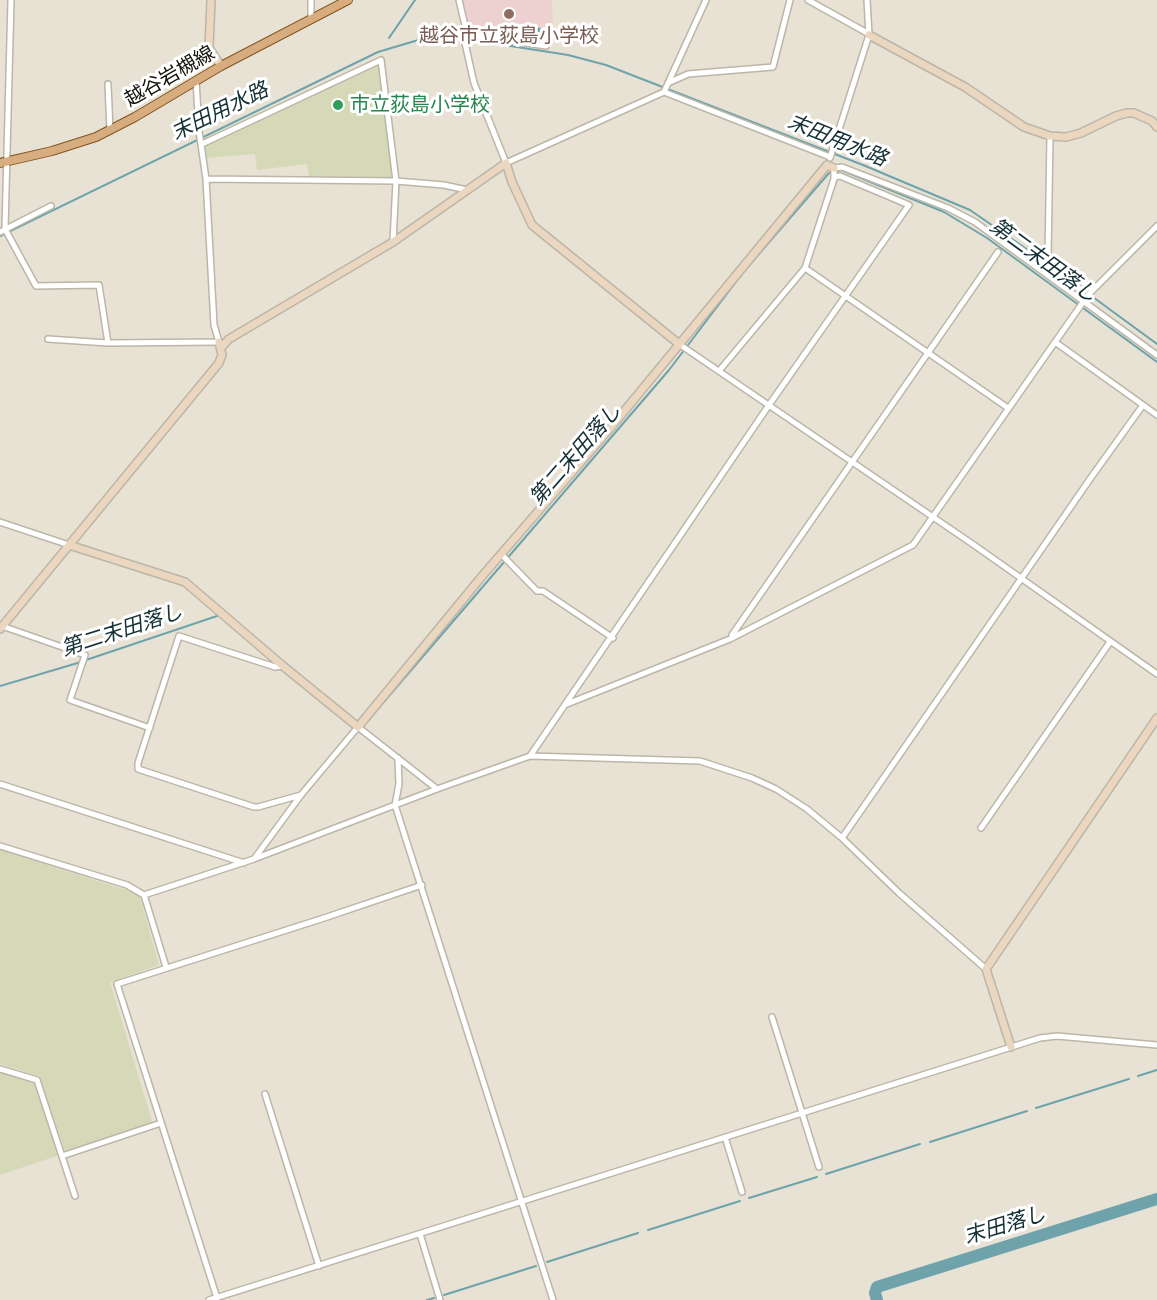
<!DOCTYPE html>
<meta charset="utf-8">
<style>
body{margin:0}
canvas{display:block;background:#e8e2d4}
</style>
<canvas width="1157" height="1300"></canvas>
<script>
const g = document.querySelector('canvas').getContext('2d');
g.lineJoin = 'round';
function paint(path, color) {
  g.fillStyle = color;
  g.fill(path, 'evenodd');
}
function shape(rows) {
  const path = new Path2D();
  for (const r of rows) {
    path.moveTo(r[0], r[1]);
    for (let i = 2; i < r.length; i += 2) path.lineTo(r[i], r[i + 1]);
  }
  return path;
}
function trace(path, color, width, dash) {
  g.strokeStyle = color;
  g.lineWidth = width;
  g.lineCap = dash ? 'butt' : 'round';
  g.setLineDash(dash || []);
  g.stroke(path);
}
function drawText(font, color, halo, rows, align = 'center') {
  g.font = font + ' Arial,"Noto Sans JP",sans-serif';
  g.lineWidth = 6;
  g.setLineDash([]);
  g.textBaseline = 'middle';
  g.strokeStyle = halo;
  g.fillStyle = color;
  for (const [text, x, y, turn = 0] of rows) {
    g.save();
    g.translate(x, y);
    g.rotate((+turn || 0) * Math.PI / 180);
    g.textAlign = isNaN(turn) ? turn : align;
    if (halo) g.strokeText(text, 0, 0);
    g.fillText(text, 0, 0);
    g.restore();
  }
}
const education = shape([
 [462,0,552,0,553,28,547,43,469,30]
]);
const green = shape([
 [378,65,393,178,309,177,307,164,257,170,255,154,207,158,205,146],
 [0,850,139,894,159,965,110,982,153,1124,65,1151,39,1076,0,1064],
 [0,1073,36,1083,60,1155,0,1175]
]);
const water = shape([
 [524,25,546,29,544,38,522,34]
]);
const stream = shape([
 [389,38,415,0],
 [472,40,568,55,606,65,863,165,970,210,1041,259,1157,344],
 [0,236,378,52,425,38,439,36,460,38],
 [249,641,276,665],
 [86,660,220,615],
 [0,686,81,662],
 [318,699,355,729],
 [364,725,669,370,745,270,829,173,841,170,944,212,987,238,1157,362],
 [1138,1076,1157,1070],
 [1036,1108,1129,1079],
 [930,1142,1027,1111],
 [826,1174,920,1144],
 [749,1198,817,1177],
 [648,1230,740,1201],
 [547,1262,638,1233],
 [444,1295,536,1266],
 [427,1300,434,1298]
]);
const river = shape([
 [877,1300,875,1293,877,1287,1157,1199]
]);
const street = shape([
 [11,0,5,229,36,286,99,285,108,343],
 [459,0,467,34,465,43,474,83,506,163,664,92,706,0],
 [808,0,869,34],
 [311,18,311,0],
 [467,34,546,46],
 [668,83,688,74,773,67,790,0],
 [108,84,110,131],
 [664,92,830,157],
 [1050,136,1048,258,1092,289],
 [202,144,381,60,396,181,393,242],
 [830,158,869,35,867,0],
 [206,179,396,181,444,185,467,190],
 [0,232,51,206],
 [805,268,1008,408],
 [48,339,108,343,219,342,214,325,206,179,199,131,196,80],
 [1055,342,1157,415],
 [679,344,974,545,1157,674],
 [719,371,805,268,834,179,834,168,842,167,948,208,975,222,1157,355],
 [0,522,69,545],
 [502,555,537,591,543,591,613,638],
 [2,626,85,655,70,700,150,728],
 [732,635,998,252],
 [283,666,275,667,179,636,138,763,138,769,254,807,258,807,301,795],
 [567,704,730,639,913,545,1088,295,1157,226],
 [530,756,769,405,909,205,840,176,834,177],
 [398,758,399,784,395,805,553,1300],
 [0,784,244,863],
 [981,828,1110,642],
 [842,838,1090,479,1143,405],
 [0,846,127,885,144,895,166,967],
 [254,859,301,795,358,727,437,789],
 [144,895,254,859,437,789,530,756,700,761,752,778,776,789,807,809,842,838,899,893,986,969],
 [772,1017,819,1167],
 [0,1069,37,1080,75,1196],
 [265,1094,319,1266],
 [725,1137,742,1192],
 [62,1156,161,1123],
 [420,1234,440,1300],
 [217,1298,117,984,321,919,422,885],
 [209,1300,1040,1038,1057,1036,1157,1045]
]);
const secondary = shape([
 [211,0,209,48,221,66],
 [869,35,965,87,1024,127,1050,136,1066,137,1081,133,1116,116,1127,113,1134,113,1152,121,1157,127],
 [221,348,229,339,393,242,506,163,512,182,532,225,679,344],
 [69,545,185,582,283,666,358,727,483,575,612,426,827,165,834,168],
 [0,629,219,363,222,355,219,342],
 [1011,1047,986,969,1157,718]
]);
const primary = shape([
 [0,163,52,151,96,137,135,117,221,66,348,0]
]);
const markers = [
 [509,14,6,"#8d6e63"],
 [338,105,6,"#2e9e5b"]
];
const educationNames = [
 ["越谷市立荻島小学校",509,36]
];
const streetNames = [
 ["越谷岩槻線",170,77,-30]
];
const leisureNames = [
 ["市立荻島小学校",350,105]
];
const waterNames = [
 ["末田用水路",220,112,-26],
 ["末田用水路",837,141,22],
 ["第二末田落し",1043,261,36],
 ["第二末田落し",576,455,-49],
 ["第二末田落し",122,631,-18],
 ["末田落し",1005,1226,-17]
];
paint(education, '#ecd1d0');
paint(green, '#d6d9b7');
paint(water, '#6ea3ab');
trace(stream, '#6ea3ab', 2);
trace(river, '#6ea3ab', 12);
trace(street, '#bbb6a8', 8);
trace(secondary, '#bbb6a8', 10);
trace(primary, '#825420', 10);
trace(street, '#fff', 5);
trace(secondary, '#ebd6bf', 7);
trace(primary, '#d7ad7f', 8);
for (const [x, y, r, color] of markers) {
  const dot = new Path2D();
  dot.arc(x, y, r, 0, 2 * Math.PI);
  g.fillStyle = color;
  g.fill(dot);
  trace(dot, '#fff', 2);
}
drawText('20px', '#785e54', '#fff', educationNames);
drawText('20px', '#14120d', '#fff', streetNames);
drawText('20px', '#27864d', '#fff', leisureNames, 'left');
drawText('italic 21px', '#143034', '#fff', waterNames);
</script>
